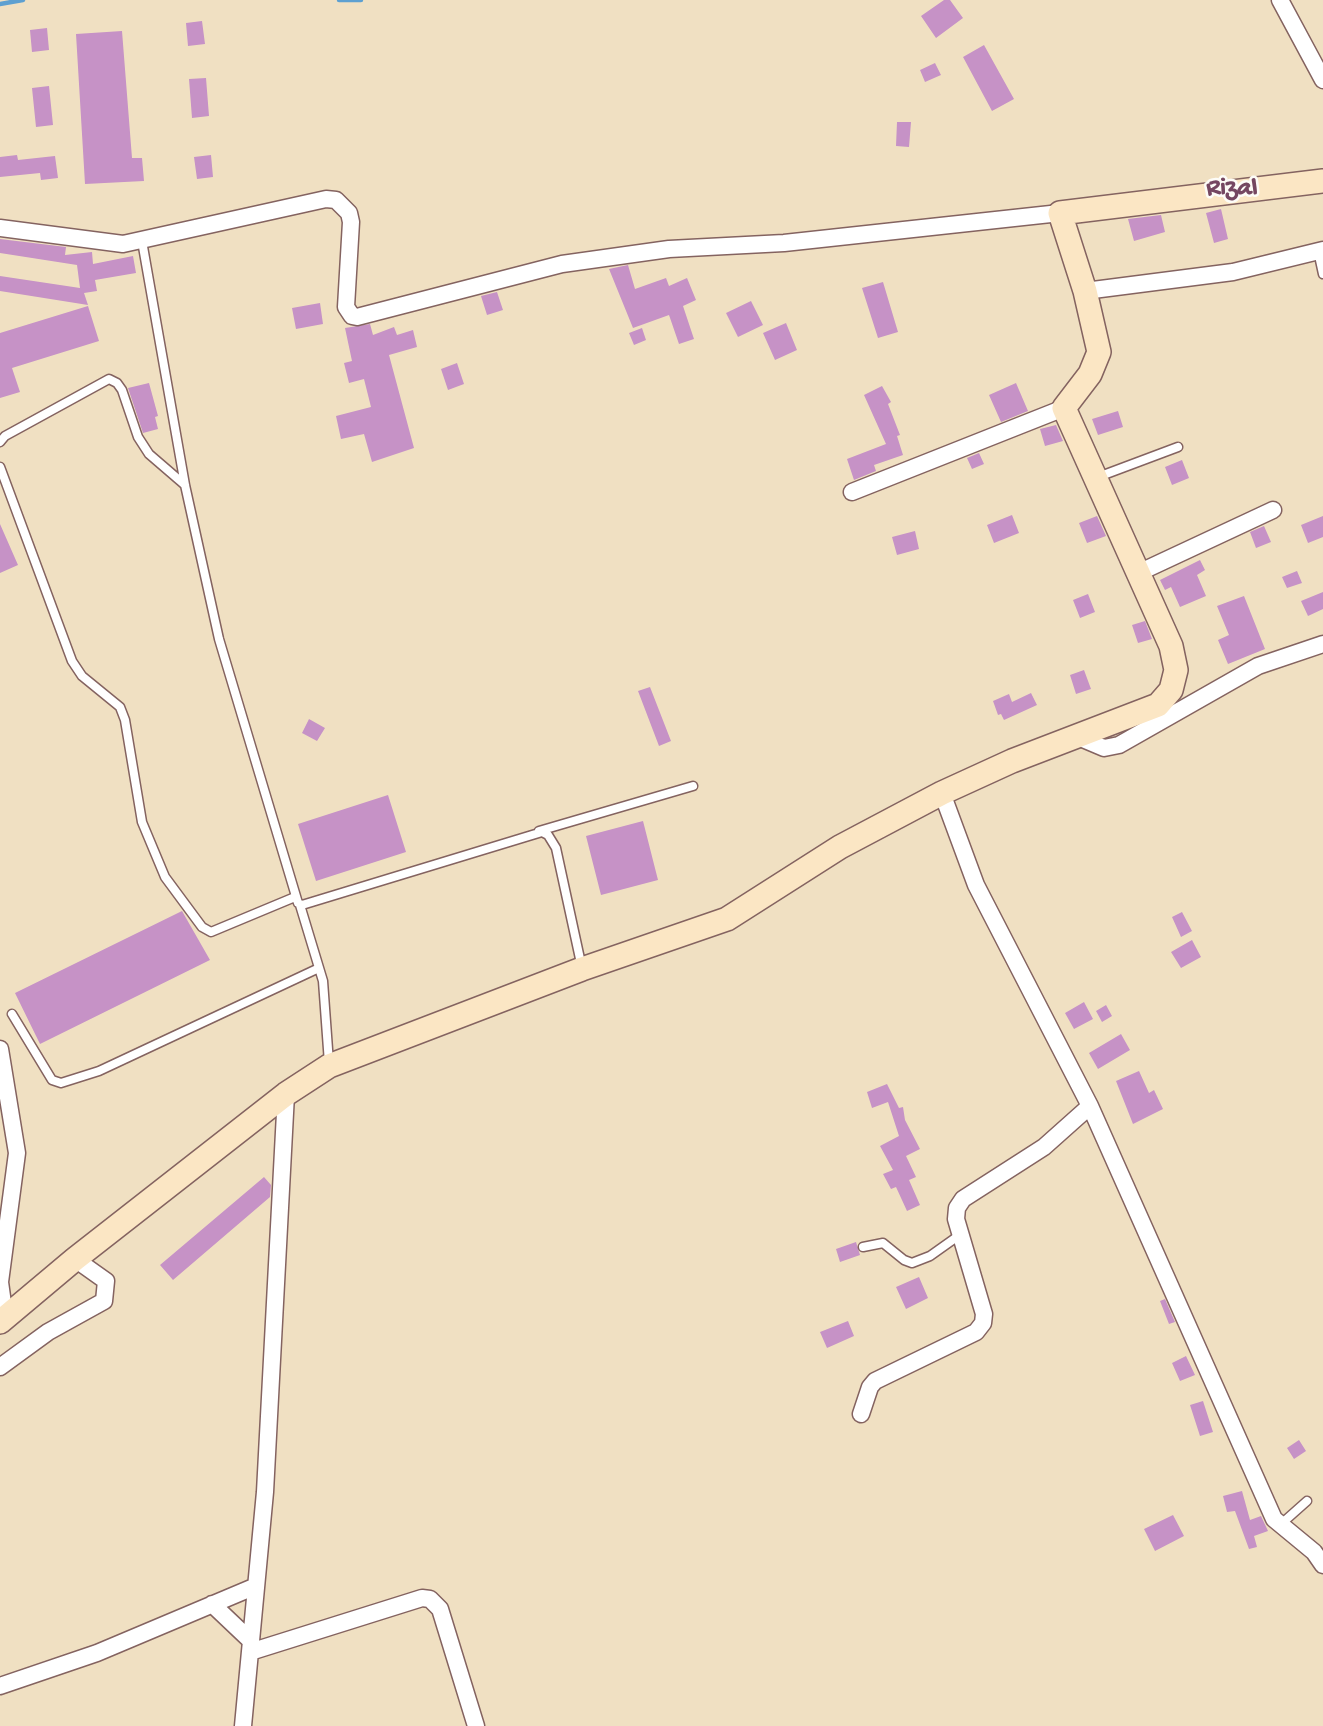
<!DOCTYPE html>
<style>
body{margin:0}
canvas{display:block;background:#f0e0c2}
</style>
<canvas width="1323" height="1726"></canvas>
<script>
const g = document.querySelector('canvas').getContext('2d');
g.lineJoin = 'round';
function shape(rows) {
  const path = new Path2D();
  for (const r of rows) {
    path.moveTo(r[0], r[1]);
    for (let i = 2; i < r.length; i += 2) path.lineTo(r[i], r[i + 1]);
  }
  return path;
}
function trace(path, color, width, dash) {
  g.strokeStyle = color;
  g.lineWidth = width;
  g.lineCap = dash ? 'butt' : 'round';
  g.setLineDash(dash || []);
  g.stroke(path);
}
function paint(path, color) {
  g.fillStyle = color;
  g.fill(path, 'evenodd');
}
function drawText(font, color, halo, rows, align = 'center') {
  g.font = font + ' "Gochi Hand",sans-serif';
  g.lineWidth = 5;
  g.setLineDash([]);
  g.textBaseline = 'middle';
  g.strokeStyle = halo;
  g.fillStyle = color;
  for (const [text, x, y, turn = 0] of rows) {
    g.save();
    g.translate(x, y);
    g.rotate((+turn || 0) * Math.PI / 180);
    g.textAlign = isNaN(turn) ? turn : align;
    if (halo) g.strokeText(text, 0, 0);
    g.fillText(text, 0, 0);
    g.restore();
  }
}
const stream = shape([
 [339,0,361,0],
 [0,4,23,0]
]);
const building = shape([
 [944,0,950,0,963,18,936,38,921,16],
 [202,21,205,44,188,46,186,23],
 [47,28,49,50,32,52,30,30],
 [122,31,132,158,142,158,144,181,85,184,76,34],
 [984,45,1014,99,992,111,963,57],
 [935,63,941,75,925,82,920,70],
 [206,78,209,116,192,118,189,79],
 [49,86,53,125,36,127,32,88],
 [897,122,911,122,909,147,896,146],
 [17,155,18,160,55,156,58,178,41,180,40,173,0,177,0,157],
 [211,155,213,177,197,179,194,157],
 [1221,209,1228,239,1214,243,1206,213],
 [1161,215,1165,232,1134,241,1128,219],
 [0,239,66,247,65,255,92,252,93,264,133,256,136,273,95,280,97,291,84,293,88,305,0,291,0,276,80,288,77,265,0,253],
 [628,265,635,289,666,278,669,286,687,278,696,300,683,306,694,339,679,344,669,315,633,328,609,269],
 [883,282,898,332,878,338,862,288],
 [497,292,503,310,487,315,481,296],
 [751,301,763,325,738,337,726,313],
 [320,303,323,324,296,329,292,308],
 [88,306,99,341,12,368,20,392,0,398,0,333],
 [786,323,797,350,775,360,763,333],
 [370,324,373,335,394,327,397,335,413,330,417,347,389,355,414,448,372,462,364,434,341,439,336,416,371,407,364,379,349,383,344,363,352,361,345,328],
 [642,328,646,340,634,345,629,333],
 [457,363,464,384,448,390,441,369],
 [149,383,158,416,155,417,158,429,143,433,128,388],
 [1016,383,1028,411,1001,422,989,395],
 [882,386,891,402,888,404,900,435,897,436,903,455,874,465,876,471,854,480,847,459,886,444,864,395],
 [1118,411,1123,427,1098,435,1092,419],
 [1056,425,1063,441,1045,446,1040,429],
 [979,453,984,464,972,469,967,458],
 [1182,460,1189,478,1172,485,1165,467],
 [1012,515,1019,533,994,543,987,525],
 [1097,516,1106,536,1087,543,1079,523],
 [1323,516,1323,537,1308,543,1301,525],
 [0,524,18,565,0,573],
 [1264,526,1271,542,1256,548,1250,532],
 [915,531,919,549,897,555,892,537],
 [1200,560,1205,570,1197,575,1206,596,1180,607,1171,587,1165,590,1160,580],
 [1297,571,1302,583,1287,588,1282,577],
 [1323,592,1323,609,1308,616,1301,601],
 [1088,594,1095,612,1080,618,1073,600],
 [1244,596,1265,649,1228,664,1218,640,1229,635,1217,606],
 [1145,621,1152,639,1138,643,1132,625],
 [1084,670,1091,689,1076,694,1070,675],
 [650,687,671,741,659,746,638,691],
 [1031,693,1037,705,1004,720,1001,714,998,715,993,701,1009,694,1012,702],
 [309,719,325,728,317,741,302,733],
 [388,795,406,852,316,881,298,824],
 [643,821,658,880,601,895,586,836],
 [182,911,210,960,40,1044,15,993],
 [1182,912,1192,931,1181,937,1172,917],
 [1192,940,1201,957,1181,968,1171,952],
 [1084,1002,1093,1019,1074,1029,1065,1013],
 [1106,1005,1112,1016,1102,1022,1096,1011],
 [1121,1034,1130,1050,1098,1069,1089,1053],
 [1139,1071,1149,1093,1154,1090,1163,1109,1133,1124,1116,1081],
 [887,1084,899,1108,903,1107,905,1120,920,1149,906,1156,916,1177,909,1180,920,1205,907,1211,896,1187,891,1189,883,1174,893,1170,880,1146,899,1136,888,1102,872,1108,867,1092],
 [264,1177,271,1185,270,1197,173,1280,160,1265],
 [856,1242,860,1255,840,1262,836,1249],
 [919,1277,928,1298,906,1309,896,1287],
 [1165,1299,1175,1322,1169,1324,1160,1301],
 [848,1321,854,1336,827,1348,820,1332],
 [1186,1356,1195,1375,1180,1381,1172,1363],
 [1203,1401,1213,1432,1200,1436,1190,1405],
 [1299,1440,1306,1451,1294,1459,1287,1448],
 [1242,1491,1250,1520,1261,1516,1268,1531,1254,1536,1257,1547,1249,1549,1235,1511,1227,1512,1223,1496],
 [1173,1515,1184,1536,1155,1551,1144,1529]
]);
const lane = shape([
 [142,241,185,485,219,639,298,903,302,905,542,832,548,835,556,848,582,968],
 [1318,251,1323,274],
 [0,442,5,436,109,379,117,383,122,390,138,437,149,454,185,485],
 [0,467,72,661,82,676,120,707,125,720,142,822,165,877,202,927,211,932,295,897],
 [1098,477,1178,447],
 [539,831,693,786],
 [300,905,323,981,329,1063],
 [12,1014,52,1080,61,1083,99,1071,319,968],
 [863,1247,883,1243,904,1260,912,1263,930,1256,961,1234],
 [1280,1525,1307,1501]
]);
const street = shape([
 [1280,0,1323,80],
 [0,228,123,244,326,199,336,200,349,213,351,222,346,307,352,316,357,317,562,264,669,249,784,243,1060,213],
 [1085,291,1233,272,1323,250],
 [852,492,1064,408],
 [1136,574,1273,510],
 [1078,737,1104,748,1119,745,1258,666,1323,644],
 [942,793,976,885,1090,1106,1274,1519,1314,1552,1323,1565],
 [0,1049,17,1153,0,1282,5,1318],
 [0,1367,48,1332,104,1301,106,1281,75,1259],
 [861,1414,870,1387,875,1381,976,1332,983,1323,984,1314,956,1219,957,1208,963,1199,1044,1147,1090,1106],
 [212,1604,251,1641],
 [250,1652,422,1598,430,1599,440,1609,476,1726],
 [0,1686,97,1653,256,1586],
 [243,1726,265,1492,286,1094]
]);
const secondary = shape([
 [0,1322,75,1259,286,1094,329,1066,582,969,727,919,840,847,942,793,1012,761,1158,705,1171,690,1176,670,1171,646,1064,408,1090,374,1099,352,1085,291,1060,213,1323,181]
]);
const quarterNames = [
 ["Rizal",1232,190]
];
trace(stream, '#5da0d1', 4.5);
paint(building, '#c692c6');
trace(lane, '#846360', 11);
trace(street, '#846360', 19);
trace(secondary, '#846360', 26);
trace(lane, '#fff', 8);
trace(street, '#fff', 16);
trace(secondary, '#fbe6c4', 23);
drawText('bold 26px', '#754761', '#fdfcf7', quarterNames);
</script>
